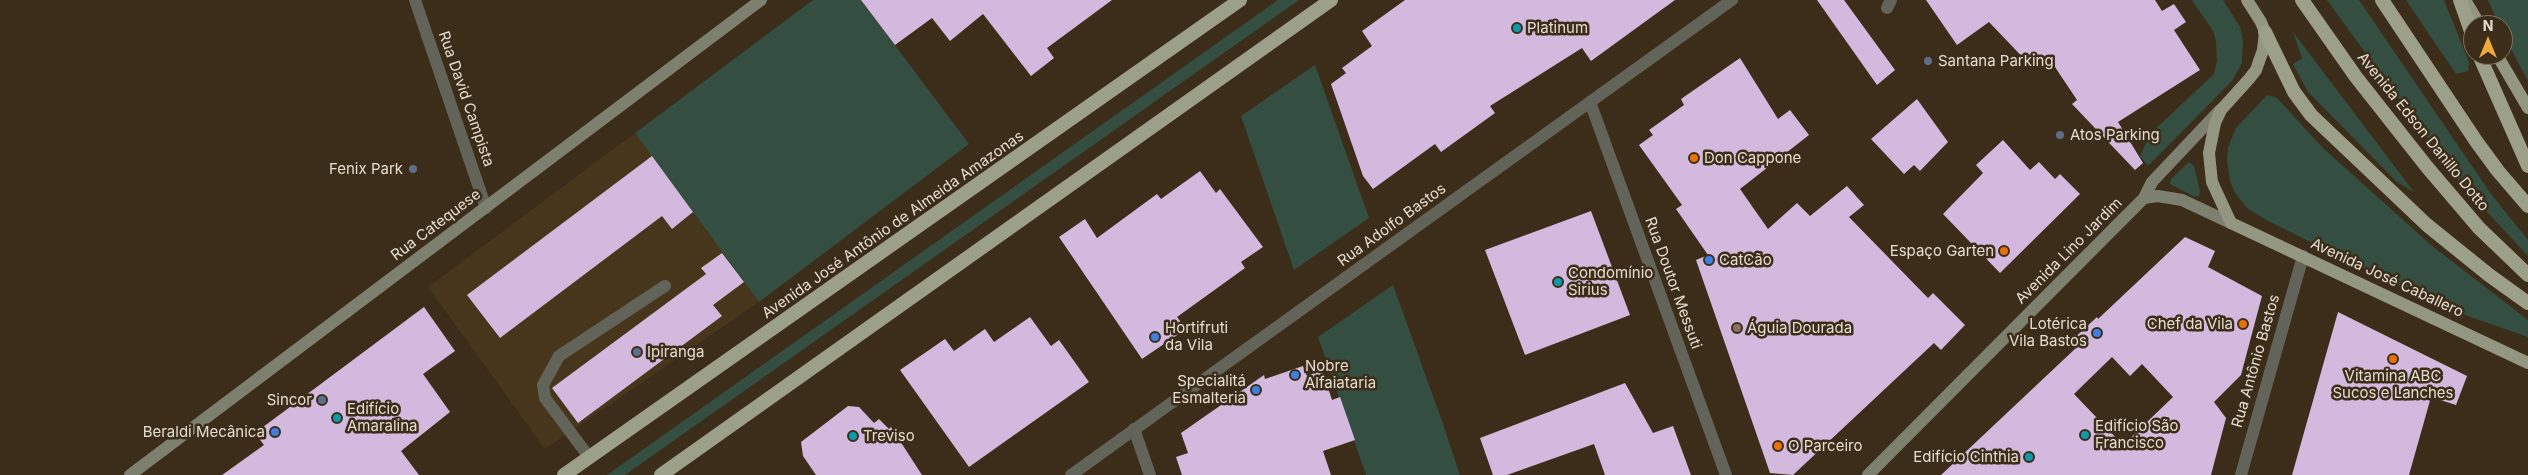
<!DOCTYPE html>
<meta charset="utf-8">
<style>
body{margin:0}
#map{position:relative;width:2528px;height:475px;overflow:hidden;background:#3b2d19;font-family:Inter,sans-serif}
canvas{display:block}
.north{position:absolute;left:2463px;top:15px;width:50px;height:50px;box-sizing:border-box;background:#3b2d19;border:1px solid #7f7363;border-radius:50%;rotate:0deg;font-size:14px;font-weight:700;line-height:20px;text-align:center;color:#e6ddd1}
.north::after{content:'';display:block;margin:auto;width:18px;height:22px;background:#eea83c;clip-path:polygon(50% 0,100% 100%,50% 72%,0 100%)}
</style>
<div id="map">
<canvas width="2528" height="475"></canvas>
<div class="north">N</div>
</div>
<script>
const g = document.querySelector('canvas').getContext('2d');
g.lineJoin = 'round';
function paint(path, color) {
  g.fillStyle = color;
  g.fill(path, 'evenodd');
}
function shape(rows) {
  const path = new Path2D();
  for (const r of rows) {
    path.moveTo(r[0], r[1]);
    for (let i = 2; i < r.length; i += 2) path.lineTo(r[i], r[i + 1]);
  }
  return path;
}
function trace(path, color, width, dash) {
  g.strokeStyle = color;
  g.lineWidth = width;
  g.lineCap = dash ? 'butt' : 'round';
  g.setLineDash(dash || []);
  g.stroke(path);
}
function drawText(font, color, halo, rows, align = 'center') {
  g.font = font + ' Inter,sans-serif';
  g.lineWidth = 5;
  g.setLineDash([]);
  g.textBaseline = 'middle';
  g.strokeStyle = halo;
  g.fillStyle = color;
  for (const [text, x, y, turn = 0] of rows) {
    g.save();
    g.translate(x, y);
    g.rotate((+turn || 0) * Math.PI / 180);
    g.textAlign = isNaN(turn) ? turn : align;
    if (halo) g.strokeText(text, 0, 0);
    g.fillText(text, 0, 0);
    g.restore();
  }
}
const built = shape([
 [635,133,759,302,545,449,428,287]
]);
const green = shape([
 [813,0,861,0,969,144,759,302,635,133],
 [1278,0,1299,0,625,475,607,475],
 [2192,0,2223,0,2240,27,2243,40,2242,63,2232,81,2148,166,2140,156,2150,134,2214,74,2217,61,2216,41,2213,31],
 [2327,0,2359,0,2491,194,2528,240,2528,256,2460,183],
 [2406,0,2444,0,2469,62,2468,71,2456,74],
 [2488,0,2528,0,2528,81,2503,34,2503,25,2499,25],
 [2293,32,2414,192,2397,182,2308,92,2293,64,2302,58],
 [1315,65,1369,218,1294,270,1241,116],
 [2267,95,2277,98,2323,148,2431,245,2528,320,2528,337,2439,306,2268,221,2248,209,2235,193,2230,181,2227,160,2228,147,2236,128],
 [2189,162,2194,166,2200,191,2199,196,2195,197,2170,184,2171,179],
 [1393,285,1442,421,1460,475,1366,475,1318,337]
]);
const building = shape([
 [861,0,1112,0,1047,48,1054,58,1031,76,983,14,950,41,932,18,895,45],
 [1405,0,1675,0,1591,61,1582,48,1490,106,1495,113,1441,152,1435,144,1373,189,1363,176,1331,84,1346,73,1342,68,1372,46,1362,31],
 [1817,0,1844,0,1895,70,1877,85],
 [1926,0,2155,0,2162,11,2174,4,2186,22,2174,30,2200,70,2118,122,2143,163,2135,170,2072,104,2077,100,2047,55,2031,66,1989,22,1957,45],
 [1740,58,1778,119,1790,110,1809,135,1740,189,1768,229,1797,203,1810,216,1847,186,1864,205,1849,217,1928,298,1933,293,1965,325,1941,350,1934,343,1793,475,1770,473,1696,260,1708,255,1676,209,1682,205,1639,145,1653,135,1649,130,1684,105,1681,99],
 [1917,99,1948,142,1920,171,1914,165,1904,174,1871,139],
 [2003,140,2030,170,2039,162,2055,179,2060,174,2080,194,2000,273,1943,214,1983,173,1976,165],
 [652,156,693,212,672,229,662,216,500,338,467,295],
 [1200,171,1216,193,1220,189,1263,247,1241,262,1245,268,1177,317,1186,329,1142,359,1059,237,1085,219,1097,238,1157,194,1161,199],
 [1591,211,1630,315,1525,355,1485,250],
 [2185,237,2215,251,2208,267,2262,296,2241,375,2214,402,2226,418,2211,475,1941,475,2077,347,2071,341,2097,317,2098,319],
 [2112,357,2130,376,2142,364,2173,397,2123,445,2074,394],
 [722,253,744,282,713,305,722,316,578,423,552,388,706,274,701,268],
 [424,307,455,351,423,374,450,412,401,451,419,475,222,475,264,445,255,433],
 [2338,312,2467,376,2456,405,2431,397,2409,475,2292,475],
 [1030,317,1051,346,1059,340,1089,382,969,467,900,370,945,339,954,351,985,329,994,342],
 [1303,366,1307,376,1322,370,1332,400,1340,397,1355,440,1323,451,1331,475,1182,475,1176,457,1188,453,1181,433,1264,375,1265,379],
 [1625,383,1653,433,1673,426,1691,475,1605,475,1594,444,1507,475,1493,475,1480,438],
 [848,406,859,407,874,423,879,419,889,429,891,427,922,475,816,475,803,456,801,442]
]);
const service = shape([
 [1887,8,1891,0],
 [589,457,545,398,543,385,559,356,665,286]
]);
const minor = shape([
 [415,0,486,208],
 [1590,102,1726,475],
 [1134,429,1150,475],
 [2241,475,2303,256]
]);
const tertiary = shape([
 [1071,475,1732,0]
]);
const secondary = shape([
 [2144,198,2158,196,2182,200,2231,223],
 [130,475,761,0],
 [1868,475,2144,198,2152,182,2220,110]
]);
const primary = shape([
 [2247,0,2261,22,2265,32,2263,50,2256,70,2249,79,2221,110,2215,123,2209,153,2212,182,2231,223,2528,363],
 [2465,0,2480,25],
 [2497,55,2528,108]
]);
const trunk = shape([
 [2302,0,2356,77,2427,167,2479,228,2528,275],
 [2382,0,2476,141,2498,171,2528,206],
 [2460,0,2473,37],
 [2265,32,2294,92,2311,115,2427,225,2489,275,2528,303],
 [2479,55,2528,166],
 [564,475,1240,0],
 [661,475,1331,0]
]);
const markers = [
 [1517,28,5,"#0f9aa8"],
 [1928,61,5,"#5c6f8a"],
 [2060,135,5,"#5c6f8a"],
 [1694,158,5,"#e8710a"],
 [413,169,5,"#5c6f8a"],
 [2004,251,5,"#e8710a"],
 [1709,260,5,"#3f7fe0"],
 [1558,282,5,"#0f9aa8"],
 [2243,324,5,"#e8710a"],
 [1737,328,5,"#8d6e63"],
 [2097,333,5,"#3f7fe0"],
 [1155,337,5,"#3f7fe0"],
 [637,352,5,"#5c6f8a"],
 [2393,359,5,"#e8710a"],
 [1295,375,5,"#3f7fe0"],
 [1256,390,5,"#3f7fe0"],
 [322,400,5,"#5c6f8a"],
 [337,418,5,"#0f9aa8"],
 [275,432,5,"#3f7fe0"],
 [2085,435,5,"#0f9aa8"],
 [853,436,5,"#0f9aa8"],
 [1778,446,5,"#e8710a"],
 [2029,457,5,"#0f9aa8"]
];
const poiNames = [
 ["Platinum",1527,28],
 ["Santana Parking",1938,61],
 ["Atos Parking",2070,135],
 ["Don Cappone",1704,158],
 ["Fenix Park",403,169,"right"],
 ["Espaço Garten",1994,251,"right"],
 ["CatCão",1719,260],
 ["Condomínio",1568,273],
 ["Sirius",1568,290],
 ["Lotérica",2087,324,"right"],
 ["Vila Bastos",2087,341,"right"],
 ["Chef da Vila",2233,324,"right"],
 ["Hortifruti",1165,328],
 ["da Vila",1165,345],
 ["Águia Dourada",1747,328],
 ["Ipiranga",647,352],
 ["Nobre",1305,366],
 ["Alfaiataria",1305,383],
 ["Vitamina ABC",2393,376,"center"],
 ["Sucos e Lanches",2393,393,"center"],
 ["Specialitá",1246,381,"right"],
 ["Esmalteria",1246,398,"right"],
 ["Sincor",312,400,"right"],
 ["Edifício",347,409],
 ["Amaralina",347,426],
 ["Edifício São",2095,426],
 ["Francisco",2095,443],
 ["Beraldi Mecânica",265,432,"right"],
 ["Treviso",863,436],
 ["O Parceiro",1788,446],
 ["Edifício Cinthia",2019,457,"right"]
];
const streetNames = [
 ["Rua David Campista",466,99,71],
 ["Avenida Edson Danillo Dotto",2423,132,51],
 ["Rua Catequese",436,225,-37],
 ["Avenida José Antônio de Almeida Amazonas",893,225,-35],
 ["Rua Adolfo Bastos",1392,225,-36],
 ["Avenida Lino Jardim",2069,251,-45],
 ["Avenida José Caballero",2387,278,25],
 ["Rua Doutor Messuti",1673,283,70],
 ["Rua Antônio Bastos",2256,361,-74]
];
paint(built, '#47361b');
paint(green, '#344f41');
paint(building, '#d3b9dd');
trace(service, '#626459', 12);
trace(minor, '#626459', 12);
trace(tertiary, '#626459', 12);
trace(secondary, '#7e806f', 12);
trace(primary, '#939680', 12);
trace(trunk, '#9ca088', 14);
for (const [x, y, r, color] of markers) {
  const dot = new Path2D();
  dot.arc(x, y, r, 0, 2 * Math.PI);
  g.fillStyle = color;
  g.fill(dot);
  trace(dot, '#3b2d19', 2);
}
drawText('15px', '#e6ddd1', '#3b2d19', poiNames, 'left');
drawText('15px', '#e6ddd1', '#3b2d19', streetNames);
</script>
